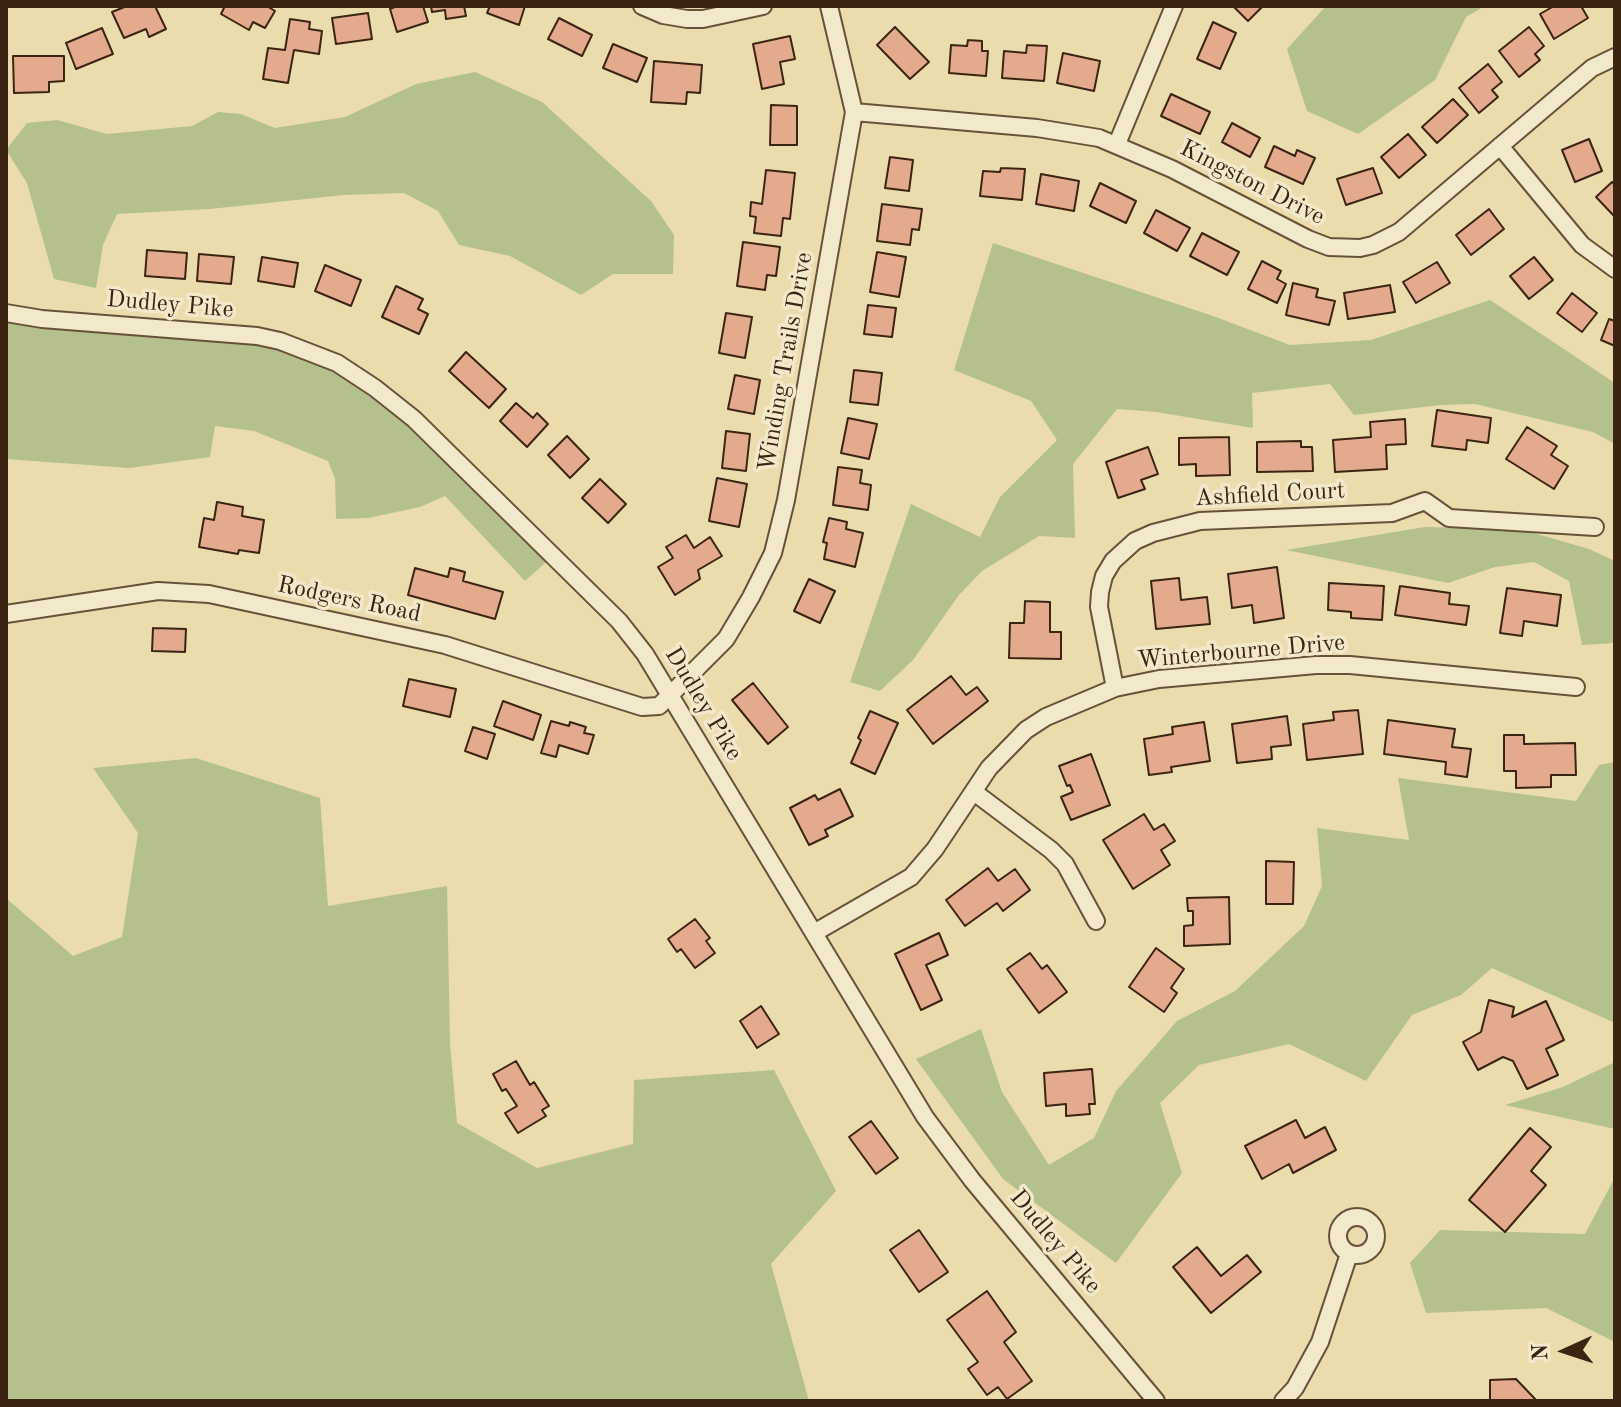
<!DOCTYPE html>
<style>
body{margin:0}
#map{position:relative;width:1621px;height:1407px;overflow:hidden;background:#ebdcad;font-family:"Old Standard TT",serif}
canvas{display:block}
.frame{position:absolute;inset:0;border:8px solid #3b2412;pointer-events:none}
.north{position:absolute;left:1525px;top:1311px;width:80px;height:80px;-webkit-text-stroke:6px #f2e8ca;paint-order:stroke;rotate:267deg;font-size:22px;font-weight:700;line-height:32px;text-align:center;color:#3b2412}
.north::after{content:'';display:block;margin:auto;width:28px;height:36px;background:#3b2412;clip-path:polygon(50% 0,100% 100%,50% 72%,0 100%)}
</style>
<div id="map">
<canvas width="1621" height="1407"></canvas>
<div class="frame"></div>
<div class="north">N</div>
</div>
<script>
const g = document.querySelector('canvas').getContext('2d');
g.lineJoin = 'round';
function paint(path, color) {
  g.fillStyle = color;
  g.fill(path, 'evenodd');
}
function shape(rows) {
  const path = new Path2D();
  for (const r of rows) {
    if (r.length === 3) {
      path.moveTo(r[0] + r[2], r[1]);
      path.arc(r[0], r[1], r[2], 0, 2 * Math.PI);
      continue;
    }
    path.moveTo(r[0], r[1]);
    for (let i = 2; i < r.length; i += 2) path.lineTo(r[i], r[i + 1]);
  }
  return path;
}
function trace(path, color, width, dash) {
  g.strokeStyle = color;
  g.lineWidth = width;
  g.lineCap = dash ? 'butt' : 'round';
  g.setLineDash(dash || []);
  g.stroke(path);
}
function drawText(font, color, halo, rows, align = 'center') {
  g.font = font + ' "Old Standard TT",serif';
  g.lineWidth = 7;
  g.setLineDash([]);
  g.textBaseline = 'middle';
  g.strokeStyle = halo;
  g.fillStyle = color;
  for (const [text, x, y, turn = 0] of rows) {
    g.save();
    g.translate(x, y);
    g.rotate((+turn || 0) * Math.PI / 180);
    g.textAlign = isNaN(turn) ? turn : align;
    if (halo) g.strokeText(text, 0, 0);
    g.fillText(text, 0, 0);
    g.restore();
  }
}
const green = shape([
 [1326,6,1485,6,1466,17,1435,80,1358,134,1307,111,1287,49],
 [475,72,542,102,651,201,674,235,673,274,613,274,581,295,510,256,459,245,438,211,404,193,344,195,210,209,117,214,103,245,96,288,54,279,27,183,6,150,27,123,57,120,107,134,192,126,218,112,241,114,275,128,345,117,416,84],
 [993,243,1213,316,1290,345,1371,340,1490,300,1615,383,1615,444,1593,432,1475,404,1441,405,1354,415,1330,384,1252,393,1253,428,1156,412,1117,409,1073,464,1075,538,1039,536,982,571,959,595,913,660,880,691,850,682,911,504,980,537,1000,497,1057,440,1031,401,954,370],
 [6,313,257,336,375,388,554,555,525,581,445,496,420,507,368,518,336,519,335,479,328,461,254,431,215,426,210,457,129,468,6,459],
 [1425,527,1520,529,1589,549,1615,561,1615,643,1582,645,1569,581,1534,562,1495,567,1448,583,1286,550],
 [196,758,320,798,328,906,447,886,450,1043,457,1123,537,1168,633,1144,634,1080,774,1070,836,1191,771,1264,809,1401,6,1401,6,898,73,956,122,937,138,833,93,768],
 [1615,762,1615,1023,1492,968,1461,995,1412,1015,1366,1081,1289,1044,1199,1065,1160,1103,1182,1173,1116,1263,1003,1179,916,1059,981,1029,1002,1092,1049,1165,1094,1138,1116,1091,1177,1021,1235,991,1304,926,1322,886,1317,828,1409,840,1398,778,1576,801,1599,765],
 [1615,1062,1615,1129,1505,1105,1563,1087],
 [1615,1177,1615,1342,1546,1308,1426,1313,1410,1263,1440,1230,1585,1234]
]);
const building = shape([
 [127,6,155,6,166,29,149,37,146,29,124,38,112,12,127,6],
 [225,6,267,6,275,11,265,28,253,22,249,30,221,14,225,6],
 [397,6,423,6,428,22,397,32,390,9,397,6],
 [431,6,464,6,466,16,446,19,445,10,432,12,431,6],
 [490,6,525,6,519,25,487,13,490,6],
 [1233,6,1263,6,1248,21,1233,6],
 [1554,6,1581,6,1588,18,1554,39,1540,14,1554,6],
 [368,13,372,39,336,44,332,18,368,13],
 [559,18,592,35,582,56,548,39,559,18],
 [290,19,310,22,309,29,322,31,319,54,294,50,288,83,263,79,268,48,285,50,290,19],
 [1213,22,1236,33,1220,69,1197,59,1213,22],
 [895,27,929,62,910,79,877,45,895,27],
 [1529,27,1544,46,1535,54,1540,60,1519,77,1499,51,1529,27],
 [102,28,113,54,76,69,66,43,102,28],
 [790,36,795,59,780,62,784,84,762,89,753,44,790,36],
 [968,40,982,41,982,51,988,51,986,76,949,73,951,45,967,46,968,40],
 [613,44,647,58,637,82,603,68,613,44],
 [1027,45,1047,46,1044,81,1002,78,1004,51,1026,53,1027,45],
 [1063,53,1100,61,1094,91,1057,83,1063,53],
 [13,56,64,56,64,81,49,82,49,92,14,93,13,56],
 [654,61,702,65,700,93,687,92,686,104,651,102,654,61],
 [1488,64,1502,82,1492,90,1498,97,1479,113,1459,88,1488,64],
 [1171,94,1210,112,1200,134,1161,116,1171,94],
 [1453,99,1468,115,1437,143,1422,127,1453,99],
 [771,105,797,106,797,145,770,145,771,105],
 [1232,123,1260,138,1250,157,1222,142,1232,123],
 [1408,134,1426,155,1399,178,1381,157,1408,134],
 [1589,139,1602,171,1575,182,1562,150,1589,139],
 [1274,146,1295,156,1297,150,1315,158,1303,184,1265,167,1274,146],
 [890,157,913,160,909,191,885,188,890,157],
 [1001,168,1025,169,1022,200,980,196,983,171,1000,172,1001,168],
 [1373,168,1382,193,1346,205,1337,179,1373,168],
 [766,170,795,173,790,219,783,218,781,236,754,233,756,217,750,216,751,202,762,204,766,170],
 [1041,174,1079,181,1074,211,1036,204,1041,174],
 [1612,182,1615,185,1615,217,1596,197,1612,182],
 [1100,183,1136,201,1126,223,1090,206,1100,183],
 [882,204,922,209,919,230,912,229,910,245,877,241,882,204],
 [1489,209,1504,229,1471,255,1456,235,1489,209],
 [1156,210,1190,228,1177,251,1144,233,1156,210],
 [1202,233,1239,252,1227,275,1190,256,1202,233],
 [743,242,780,247,776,276,767,275,765,290,737,286,743,242],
 [147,250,187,253,185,279,145,276,147,250],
 [877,252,906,257,899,297,870,292,877,252],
 [199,254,234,257,231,284,197,281,199,254],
 [262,257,298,263,294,287,258,281,262,257],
 [1534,257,1553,280,1529,299,1510,276,1534,257],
 [1262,261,1281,271,1277,279,1286,284,1277,303,1248,289,1262,261],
 [1437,262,1450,283,1416,303,1403,282,1437,262],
 [325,265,361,280,351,306,315,291,325,265],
 [1293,283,1318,289,1316,297,1335,301,1329,325,1286,315,1293,283],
 [1390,285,1395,312,1348,319,1344,293,1390,285],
 [396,286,423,299,418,309,428,314,419,334,382,317,396,286],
 [1572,293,1597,313,1582,332,1557,313,1572,293],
 [868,305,896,308,892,337,864,334,868,305],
 [726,313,752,317,745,358,719,353,726,313],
 [1609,319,1615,321,1615,346,1601,340,1609,319],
 [466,352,506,389,489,408,449,371,466,352],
 [854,370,882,373,878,405,850,402,854,370],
 [735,375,760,380,754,414,728,409,735,375],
 [516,403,533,418,537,413,548,424,527,447,500,421,516,403],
 [1437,410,1491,418,1488,443,1467,440,1466,450,1432,446,1437,410],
 [848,418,877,424,869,459,841,453,848,418],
 [1405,419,1406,444,1386,445,1387,469,1335,472,1333,440,1371,437,1370,422,1405,419],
 [1527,427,1557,446,1551,455,1568,466,1554,489,1506,459,1527,427],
 [726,431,750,434,746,471,722,468,726,431],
 [567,436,589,459,570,478,548,455,567,436],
 [1229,437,1230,475,1196,476,1196,464,1179,465,1179,438,1229,437],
 [1301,441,1301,447,1312,447,1313,471,1257,472,1257,442,1301,441],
 [1148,447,1158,474,1141,480,1145,489,1118,498,1106,462,1148,447],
 [838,467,862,470,860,483,871,485,868,510,833,505,838,467],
 [717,478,747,484,739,527,709,521,717,478],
 [600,479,626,504,608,523,582,498,600,479],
 [217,502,243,507,242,516,264,520,259,553,239,550,238,554,199,547,204,518,214,520,217,502],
 [829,518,847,522,846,529,863,533,855,567,824,559,827,543,823,542,829,518],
 [686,535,694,548,710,537,722,556,698,570,700,579,675,595,658,567,673,558,666,547,686,535],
 [1277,567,1284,618,1254,623,1252,605,1232,608,1228,574,1277,567],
 [415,568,448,577,450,568,465,572,463,581,503,592,495,619,408,595,415,568],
 [1179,578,1181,600,1207,597,1210,624,1156,629,1151,581,1179,578],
 [809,579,835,591,820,623,794,611,809,579],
 [1329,583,1384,586,1382,620,1351,618,1351,612,1328,610,1329,583],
 [1400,586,1450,593,1449,604,1469,606,1466,625,1395,615,1400,586],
 [1507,588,1561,595,1557,626,1524,621,1522,636,1500,633,1507,588],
 [1025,601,1050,602,1050,632,1061,632,1061,659,1009,658,1010,623,1024,623,1025,601],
 [153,628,186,629,185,652,152,651,153,628],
 [951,676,966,695,977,687,988,701,933,744,907,710,951,676],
 [409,679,456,689,450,717,403,706,409,679],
 [753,683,788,727,768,744,732,700,753,683],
 [503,701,541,715,533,740,494,726,503,701],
 [1358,710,1363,754,1307,760,1303,724,1334,720,1333,712,1358,710],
 [870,711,898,723,875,774,851,763,861,740,858,738,870,711],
 [1287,716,1291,745,1271,747,1272,759,1237,763,1232,724,1287,716],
 [1388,720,1455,729,1452,747,1471,749,1467,777,1445,774,1446,762,1384,754,1388,720],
 [551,721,569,726,570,722,586,727,584,733,594,735,588,754,559,745,556,757,541,753,551,721],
 [1204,722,1210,761,1171,767,1172,772,1149,775,1144,739,1173,734,1172,727,1204,722],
 [473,727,495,734,487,759,465,751,473,727],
 [1504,735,1524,735,1524,744,1575,743,1576,775,1551,775,1551,787,1516,788,1516,771,1504,771,1504,735],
 [1091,754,1110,805,1071,820,1061,797,1073,792,1070,785,1067,786,1059,766,1091,754],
 [840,789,853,816,825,830,828,836,809,845,790,808,815,795,818,800,840,789],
 [1144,814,1154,830,1164,824,1175,841,1161,850,1170,865,1133,889,1103,840,1144,814],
 [1266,861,1294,862,1293,904,1266,904,1266,861],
 [988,868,998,881,1015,869,1030,890,1003,911,997,903,965,926,946,900,988,868],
 [1229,897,1230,944,1184,946,1184,926,1193,925,1193,911,1188,911,1187,898,1229,897],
 [695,919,710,938,706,941,715,953,695,968,681,949,677,952,668,939,695,919],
 [939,933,948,955,926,965,942,1000,921,1010,895,954,939,933],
 [1156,948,1184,969,1171,988,1177,993,1164,1012,1129,987,1156,948],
 [1030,953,1042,969,1047,965,1067,992,1039,1013,1007,969,1030,953],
 [1489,1000,1514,1007,1512,1017,1546,1001,1564,1040,1546,1049,1558,1075,1527,1089,1513,1061,1503,1057,1478,1070,1463,1042,1481,1032,1489,1000],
 [761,1006,779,1034,757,1048,740,1021,761,1006],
 [516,1061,530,1085,534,1082,549,1106,542,1110,546,1116,518,1133,505,1113,517,1106,506,1089,502,1091,493,1074,516,1061],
 [1092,1069,1095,1104,1089,1104,1090,1114,1066,1116,1066,1104,1046,1106,1044,1073,1092,1069],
 [1296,1120,1305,1138,1325,1127,1336,1150,1293,1173,1289,1164,1262,1179,1245,1146,1296,1120],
 [871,1121,898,1158,876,1174,849,1137,871,1121],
 [1530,1128,1551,1147,1531,1171,1546,1185,1505,1232,1469,1200,1530,1128],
 [919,1230,948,1272,919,1292,890,1250,919,1230],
 [1197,1247,1221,1276,1247,1255,1261,1272,1211,1313,1173,1267,1197,1247],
 [987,1291,1016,1332,1004,1342,1032,1381,1007,1399,998,1387,987,1395,968,1369,978,1362,947,1320,987,1291],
 [1516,1379,1537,1401,1490,1401,1490,1380,1516,1379]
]);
const minor = shape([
 [642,6,663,15,687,19,703,19,763,6],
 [854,112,1037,128,1099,138,1172,169,1308,239,1329,247,1360,248,1373,245,1399,232,1592,68,1615,57],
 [1117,144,1174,6],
 [1500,146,1582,245,1615,269],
 [6,313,42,319,257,336,280,341,337,363,375,388,414,419,619,621,645,654,925,1117,972,1180,1156,1401],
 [6,614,158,591,209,594,445,645,642,707,659,706,726,639,751,597,773,553,786,500,854,112,829,6],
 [1115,688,1099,607,1100,592,1104,576,1113,561,1135,541,1153,533,1200,521,1392,513,1425,501,1449,518,1595,527],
 [974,792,1051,850,1065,864,1096,921],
 [814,933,911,877,935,849,989,768,1026,730,1046,717,1115,688,1159,679,1316,665,1350,665,1576,687],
 [1357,1236,19],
 [1283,1401,1295,1388,1320,1342,1349,1254]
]);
const streetNames = [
 ["Kingston Drive",1252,183,27],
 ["Dudley Pike",170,305,5],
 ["Winding Trails Drive",786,362,-80],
 ["Ashfield Court",1270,495,-3],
 ["Rodgers Road",349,600,12],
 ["Winterbourne Drive",1241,652,-5],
 ["Dudley Pike",703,704,59],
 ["Dudley Pike",1055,1242,50]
];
paint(green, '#b4c18d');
paint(building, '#e3aa8d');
trace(building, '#3b2412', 2);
trace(minor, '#675239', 20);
trace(minor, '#f2e8ca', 16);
drawText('24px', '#3b2412', '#f2e8ca', streetNames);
</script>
